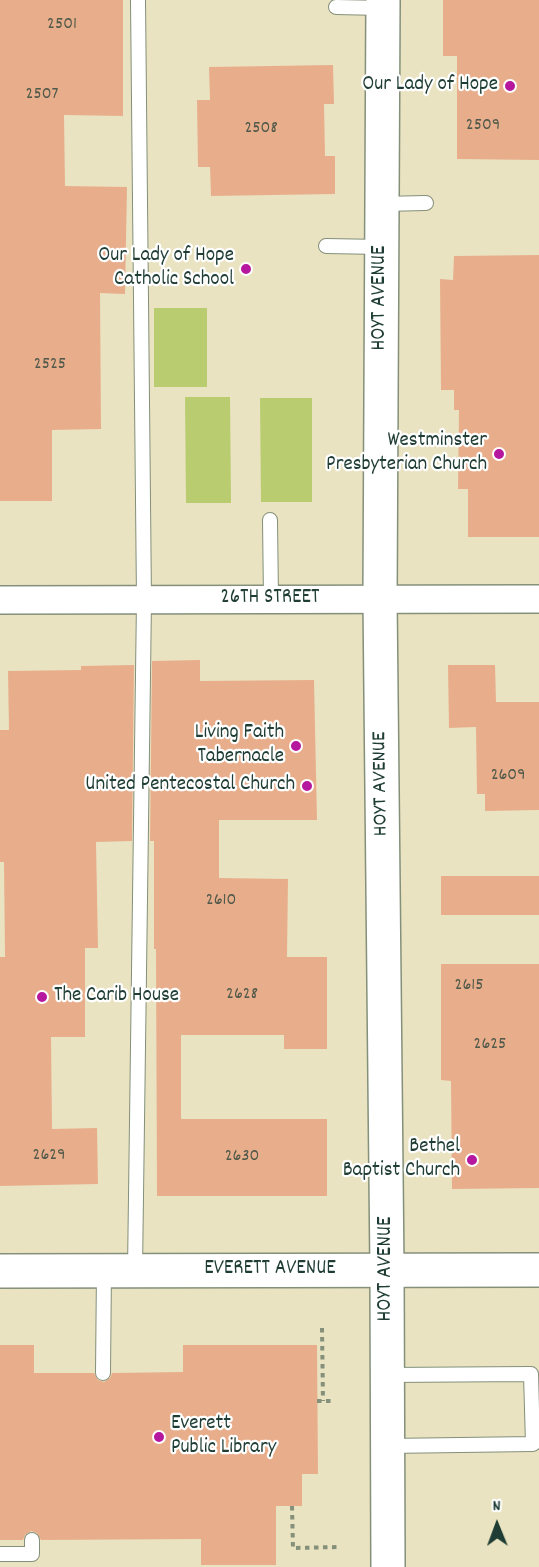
<!DOCTYPE html>
<style>
body{margin:0}
#map{position:relative;width:539px;height:1567px;overflow:hidden;background:#eae3c1;font-family:Dekko,sans-serif}
canvas{display:block}
.north{position:absolute;left:467px;top:1495px;width:60px;height:60px;-webkit-text-stroke:4px #fff;paint-order:stroke;rotate:359deg;font-size:16px;font-weight:700;line-height:24px;text-align:center;color:#1f3d34}
.north::after{content:'';display:block;margin:auto;width:21px;height:27px;background:#1f3d34;clip-path:polygon(50% 0,100% 100%,50% 72%,0 100%)}
</style>
<div id="map">
<canvas width="539" height="1567"></canvas>
<div class="north">N</div>
</div>
<script>
const g = document.querySelector('canvas').getContext('2d');
g.lineJoin = 'round';
function paint(path, color) {
  g.fillStyle = color;
  g.fill(path, 'evenodd');
}
function shape(rows) {
  const path = new Path2D();
  for (const r of rows) {
    path.moveTo(r[0], r[1]);
    for (let i = 2; i < r.length; i += 2) path.lineTo(r[i], r[i + 1]);
  }
  return path;
}
function trace(path, color, width, dash) {
  g.strokeStyle = color;
  g.lineWidth = width;
  g.lineCap = dash ? 'butt' : 'round';
  g.setLineDash(dash || []);
  g.stroke(path);
}
function drawText(font, color, halo, rows, align = 'center') {
  g.font = font + ' Dekko,sans-serif';
  g.lineWidth = 4.5;
  g.setLineDash([]);
  g.textBaseline = 'middle';
  g.strokeStyle = halo;
  g.fillStyle = color;
  for (const [text, x, y, turn = 0] of rows) {
    g.save();
    g.translate(x, y);
    g.rotate((+turn || 0) * Math.PI / 180);
    g.textAlign = isNaN(turn) ? turn : align;
    if (halo) g.strokeText(text, 0, 0);
    g.fillText(text, 0, 0);
    g.restore();
  }
}
const green = shape([
 [154,308,207,308,207,387,154,387],
 [185,397,230,397,231,503,186,503],
 [260,398,312,398,312,502,261,502]
]);
const building = shape([
 [0,0,123,0,123,116,64,115,65,186,127,187,125,294,100,293,101,429,52,430,52,501,0,501],
 [443,0,539,0,539,160,457,159,457,56,443,56],
 [333,65,334,104,324,104,325,156,335,156,335,194,211,196,210,167,198,167,197,100,210,100,209,67],
 [539,255,539,537,468,537,468,489,458,489,459,410,454,410,454,390,441,390,440,279,453,280,454,256],
 [200,660,200,681,314,680,317,820,219,820,219,878,288,879,287,957,327,957,327,1049,284,1049,284,1035,181,1035,181,1119,327,1119,327,1196,157,1196,156,949,154,949,154,841,150,841,152,661],
 [134,665,132,841,96,842,98,948,85,948,85,1037,51,1037,52,1129,97,1128,98,1184,0,1186,0,957,5,957,4,862,0,862,0,730,9,730,8,671,81,670,81,666],
 [448,665,495,665,496,702,539,702,539,810,485,811,485,794,477,794,476,727,449,728],
 [441,876,539,876,539,915,441,915],
 [441,964,539,964,539,1188,452,1189,451,1081,441,1080],
 [0,1345,34,1345,34,1373,94,1373,98,1380,104,1382,110,1378,112,1373,183,1372,183,1345,317,1345,318,1474,302,1474,302,1506,276,1506,276,1565,201,1565,201,1539,41,1540,37,1533,31,1531,25,1535,23,1540,0,1540]
]);
const path = shape([
 [322,1328,323,1401],
 [317,1401,331,1401],
 [292,1506,293,1548,338,1547]
]);
const service = shape([
 [336,7,382,8],
 [382,204,426,203],
 [326,246,381,247],
 [270,520,271,599],
 [135,1270,144,600,138,0],
 [103,1373,104,1270],
 [387,1375,531,1374,533,1444,387,1446],
 [0,1554,32,1554,32,1540]
]);
const minor = shape([
 [0,600,539,599]
]);
const tertiary = shape([
 [383,0,380,598,387,1270,388,1567]
]);
const primary = shape([
 [0,1271,539,1270]
]);
const markers = [
 [510,86,6,"#b5179e"],
 [246,269,6,"#b5179e"],
 [499,454,6,"#b5179e"],
 [296,746,6,"#b5179e"],
 [307,786,6,"#b5179e"],
 [42,997,6,"#b5179e"],
 [472,1160,6,"#b5179e"],
 [159,1437,6,"#b5179e"]
];
const numberNames = [
 ["2501",62,26],
 ["2507",42,96],
 ["2509",483,127],
 ["2508",261,130],
 ["2525",50,366],
 ["2609",508,777],
 ["2610",221,902],
 ["2615",469,987],
 ["2628",242,996],
 ["2625",490,1046],
 ["2629",49,1157],
 ["2630",242,1158]
];
const poiNames = [
 ["Our Lady of Hope",498,86],
 ["Our Lady of Hope",234,257],
 ["Catholic School",234,281],
 ["Westminster",487,442],
 ["Presbyterian Church",487,466],
 ["Living Faith",284,734],
 ["Tabernacle",284,758],
 ["United Pentecostal Church",295,786],
 ["The Carib House",54,997,"left"],
 ["Bethel",460,1148],
 ["Baptist Church",460,1172],
 ["Everett",171,1425,"left"],
 ["Public Library",171,1449,"left"]
];
const streetNames = [
 ["HOYT AVENUE",381,298,-90],
 ["26TH STREET",270,599],
 ["HOYT AVENUE",382,784,-91],
 ["HOYT AVENUE",387,1269,-90],
 ["EVERETT AVENUE",270,1270]
];
paint(green, '#b9cd70');
paint(building, '#e8ae8c');
trace(service, '#84907a', 16);
trace(minor, '#84907a', 30);
trace(tertiary, '#84907a', 36);
trace(primary, '#84907a', 36);
trace(path, '#84907a', 4, [4.5, 4.5]);
trace(service, '#fff', 14);
trace(minor, '#fff', 27);
trace(tertiary, '#fff', 33);
trace(primary, '#fff', 33);
for (const [x, y, r, color] of markers) {
  const dot = new Path2D();
  dot.arc(x, y, r, 0, 2 * Math.PI);
  g.fillStyle = color;
  g.fill(dot);
  trace(dot, '#fff', 2);
}
drawText('18px', '#51594a', null, numberNames);
drawText('21px', '#1f3d34', '#fff', poiNames, 'right');
drawText('21px', '#1f3d34', '#fff', streetNames);
</script>
